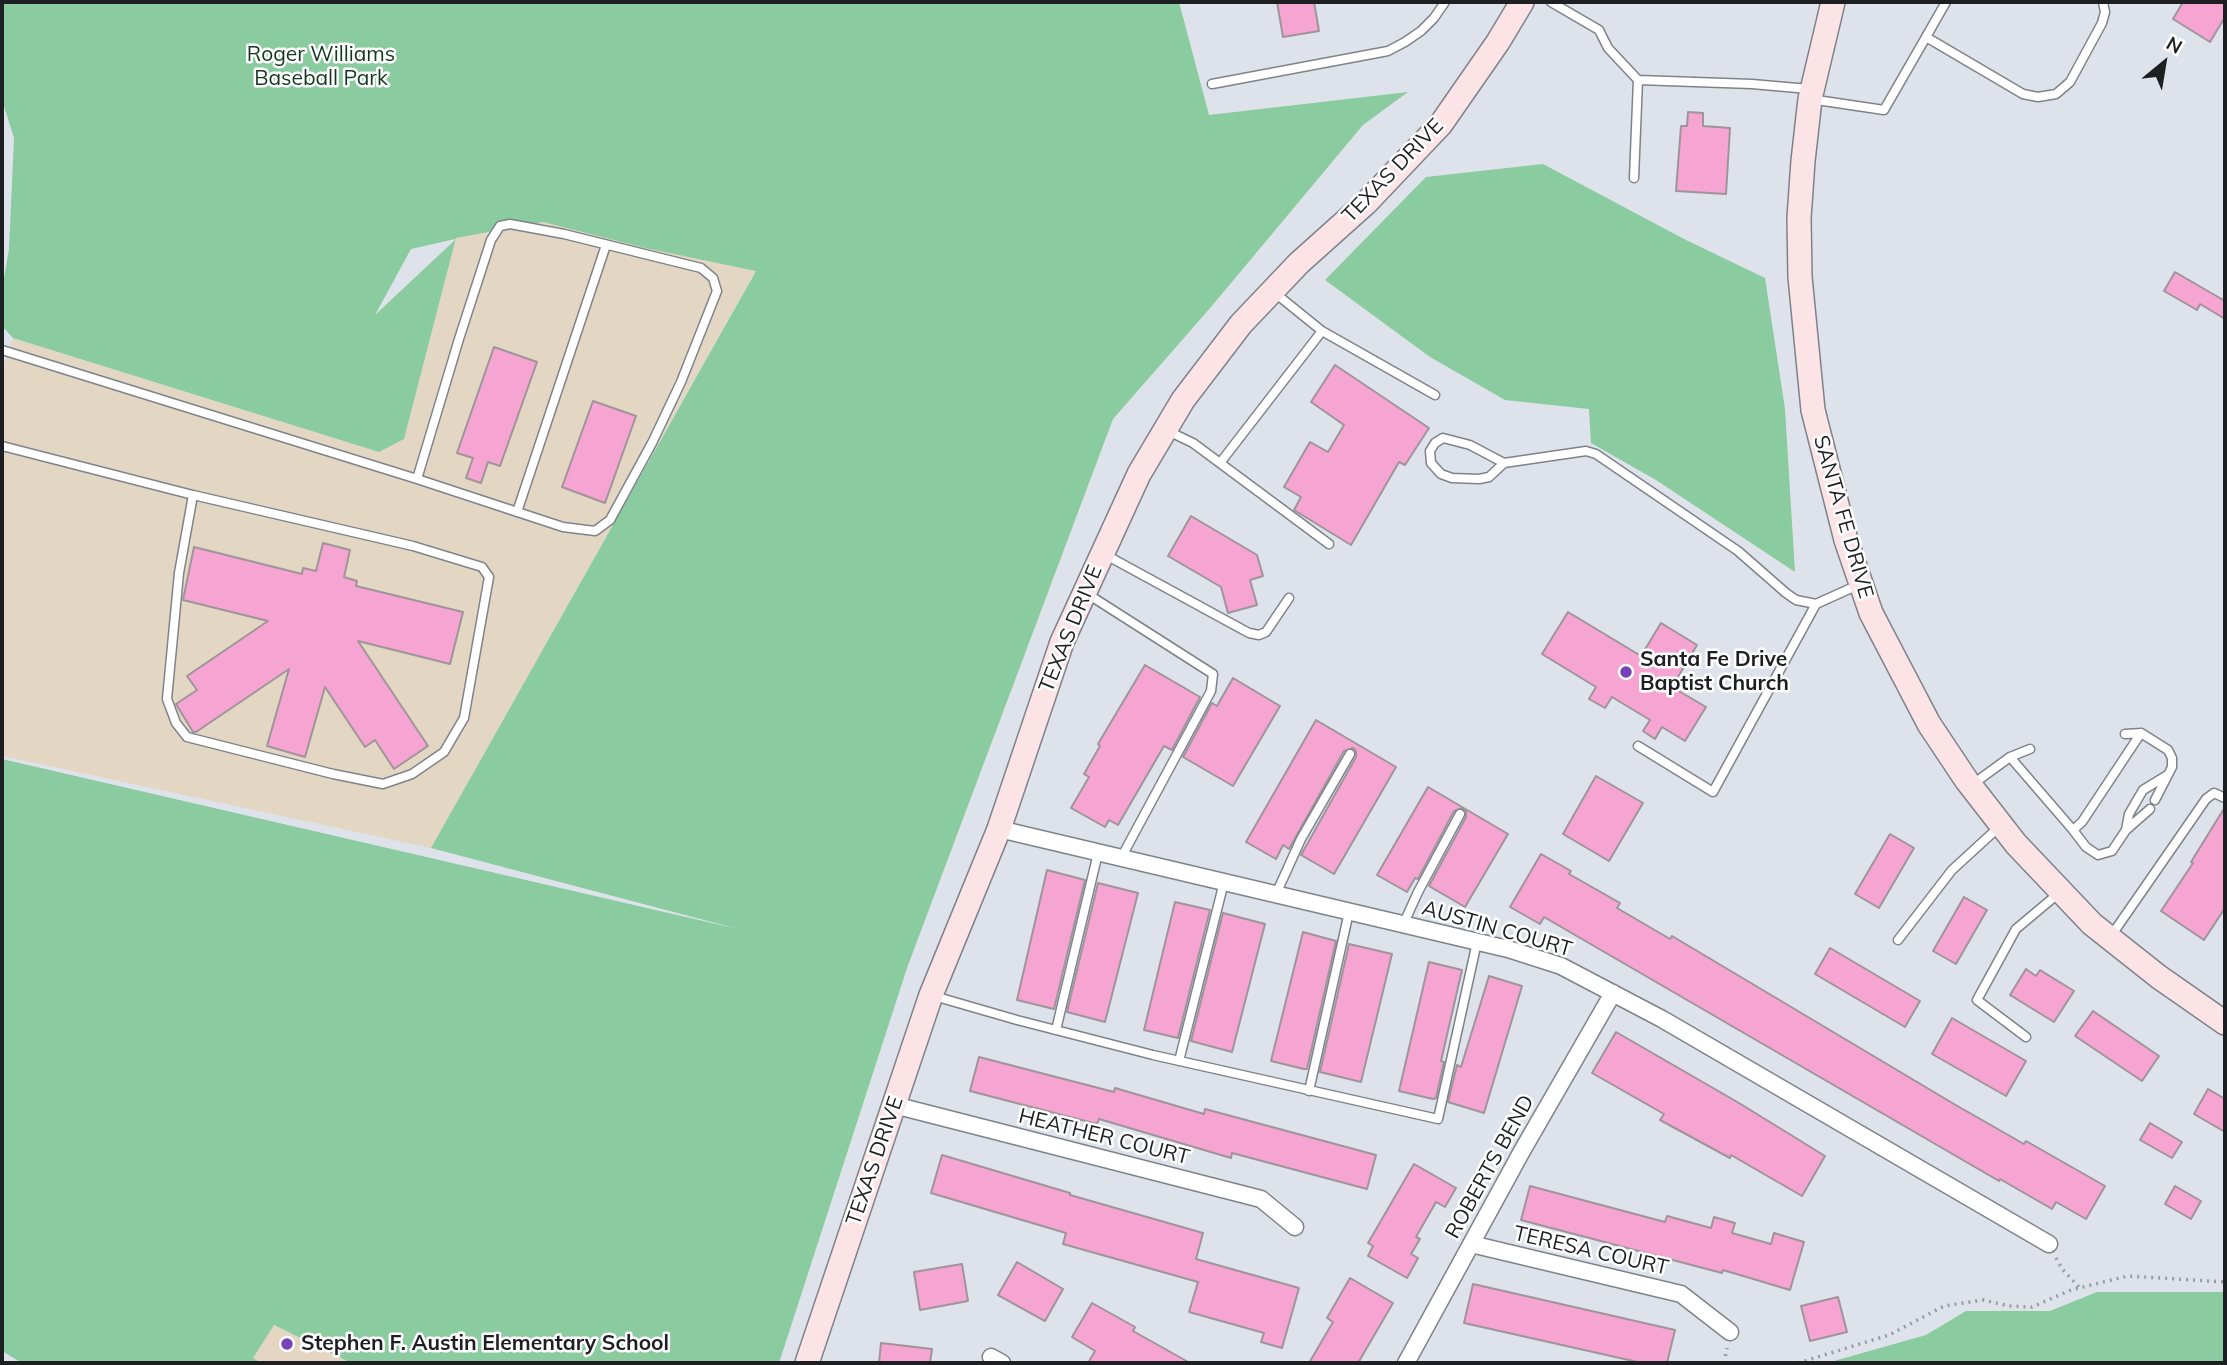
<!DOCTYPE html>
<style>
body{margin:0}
#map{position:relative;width:2227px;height:1365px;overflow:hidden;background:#dee3eb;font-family:Mulish,sans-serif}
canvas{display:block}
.frame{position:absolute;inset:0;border:4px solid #1e1f22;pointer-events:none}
.north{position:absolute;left:2129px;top:28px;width:70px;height:70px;-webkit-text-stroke:5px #fff;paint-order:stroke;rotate:30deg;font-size:19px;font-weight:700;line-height:28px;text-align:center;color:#1e1f22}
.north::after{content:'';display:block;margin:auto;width:24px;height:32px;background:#1e1f22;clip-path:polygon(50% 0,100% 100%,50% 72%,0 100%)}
</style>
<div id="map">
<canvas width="2227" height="1365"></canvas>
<div class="frame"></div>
<div class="north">N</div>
</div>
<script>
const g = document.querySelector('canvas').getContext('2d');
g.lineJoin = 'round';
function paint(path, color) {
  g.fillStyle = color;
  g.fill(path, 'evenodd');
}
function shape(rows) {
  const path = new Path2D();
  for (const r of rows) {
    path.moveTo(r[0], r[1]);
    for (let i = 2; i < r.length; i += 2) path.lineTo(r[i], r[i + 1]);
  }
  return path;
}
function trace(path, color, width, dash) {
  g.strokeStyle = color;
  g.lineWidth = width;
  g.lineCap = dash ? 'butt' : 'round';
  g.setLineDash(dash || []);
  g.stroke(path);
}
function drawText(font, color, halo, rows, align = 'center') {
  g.font = font + ' Mulish,sans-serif';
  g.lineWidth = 5;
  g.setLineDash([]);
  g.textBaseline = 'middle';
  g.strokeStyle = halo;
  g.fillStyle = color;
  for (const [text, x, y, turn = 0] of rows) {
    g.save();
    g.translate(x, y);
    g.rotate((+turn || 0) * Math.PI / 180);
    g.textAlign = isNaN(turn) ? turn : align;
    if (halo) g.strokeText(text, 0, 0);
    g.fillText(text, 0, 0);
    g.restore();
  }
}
const commercial = shape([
 [543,222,645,248,756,270,431,848,2,756,2,369,13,338,379,452,404,439,456,238]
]);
const education = shape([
 [273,1325,351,1363,249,1363]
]);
const green = shape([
 [2,2,1179,2,1209,115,1408,92,1363,125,1211,307,1113,419,907,968,779,1363,351,1363,274,1325,253,1358,261,1363,22,1363,2,1351,2,759,738,929,431,848,756,271,645,248,543,222,456,238,404,439,379,452,13,338,2,326,2,290,9,249,14,138,2,100],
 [455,239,455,240,375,315,411,249],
 [1543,164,1684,239,1765,278,1785,409,1795,572,1656,480,1591,443,1589,409,1505,400,1430,357,1325,280,1426,177],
 [2097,1292,2225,1292,2225,1363,1827,1363,1926,1335,1966,1311,2050,1311]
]);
const building = shape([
 [1277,2,1314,2,1319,31,1283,37,1277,2],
 [2183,2,2225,2,2225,17,2210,42,2173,19,2183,2],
 [1688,112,1703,113,1703,126,1730,128,1726,194,1676,191,1681,126,1687,126,1688,112],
 [2175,272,2225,301,2225,319,2200,304,2197,310,2164,291,2175,272],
 [494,347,537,362,500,466,488,462,481,483,466,478,473,458,457,453,494,347],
 [1335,365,1429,428,1405,465,1399,462,1351,545,1294,510,1301,497,1284,487,1310,442,1328,452,1344,425,1311,402,1335,365],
 [593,401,636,416,605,503,562,487,593,401],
 [1191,516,1257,555,1263,576,1250,580,1257,605,1228,613,1221,587,1168,556,1191,516],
 [323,543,350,550,344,577,357,581,356,586,463,612,450,664,358,641,428,746,394,769,375,740,365,747,325,687,305,757,267,746,289,669,196,732,193,732,176,704,197,690,187,676,268,621,183,600,194,547,302,574,303,568,316,571,323,543],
 [1568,612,1641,656,1661,623,1697,645,1672,687,1706,707,1685,741,1662,727,1655,739,1643,731,1650,720,1612,697,1605,708,1589,699,1596,687,1542,654,1568,612],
 [1145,665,1200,697,1172,750,1164,746,1118,825,1109,820,1105,827,1071,808,1089,777,1084,774,1100,746,1098,744,1145,665],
 [1233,678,1280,706,1233,786,1183,757,1212,703,1217,706,1233,678],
 [1316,720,1396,767,1334,874,1301,855,1356,757,1356,751,1353,748,1344,751,1289,849,1283,845,1276,859,1246,842,1316,720],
 [1596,776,1643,803,1609,861,1563,834,1596,776],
 [1428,787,1508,834,1465,907,1429,886,1466,817,1466,811,1462,808,1454,811,1418,879,1415,878,1407,892,1377,875,1428,787],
 [2225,807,2225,908,2204,940,2161,911,2193,863,2191,862,2225,807],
 [1890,834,1914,848,1879,908,1855,894,1890,834],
 [1541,854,1571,871,1569,874,1620,903,1617,908,1670,939,1672,936,1954,1104,2024,1144,2026,1141,2105,1186,2086,1219,2056,1202,2052,1209,2000,1179,1999,1181,1544,917,1540,924,1510,907,1541,854],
 [1047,870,1085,880,1054,1009,1017,1000,1047,870],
 [1098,883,1138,893,1105,1022,1067,1012,1098,883],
 [1964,897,1987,910,1956,964,1933,951,1964,897],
 [1175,902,1210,910,1178,1038,1144,1030,1175,902],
 [1223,913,1265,924,1232,1052,1191,1041,1223,913],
 [1303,932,1336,941,1307,1069,1304,1069,1271,1061,1303,932],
 [1349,944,1392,954,1361,1082,1320,1072,1349,944],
 [1830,948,1920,1001,1905,1027,1815,974,1830,948],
 [1429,962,1462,970,1441,1061,1444,1062,1436,1098,1433,1099,1399,1091,1429,962],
 [2026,969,2036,976,2040,970,2074,991,2054,1022,2010,995,2026,969],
 [1489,976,1522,986,1484,1113,1448,1102,1457,1065,1461,1067,1489,976],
 [2093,1011,2159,1056,2142,1081,2075,1036,2093,1011],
 [1952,1018,2026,1061,2006,1096,1932,1054,1952,1018],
 [1616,1032,1739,1103,1825,1156,1802,1196,1731,1155,1730,1158,1660,1120,1664,1114,1592,1073,1616,1032],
 [979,1057,1114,1092,1115,1088,1204,1114,1205,1109,1376,1155,1367,1189,1232,1153,1231,1158,1099,1119,1097,1124,970,1091,979,1057],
 [2208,1089,2225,1099,2225,1132,2194,1114,2208,1089],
 [2150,1123,2182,1142,2172,1158,2140,1140,2150,1123],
 [942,1155,1070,1193,1070,1195,1203,1233,1196,1259,1299,1288,1282,1348,1261,1342,1264,1333,1189,1312,1198,1282,1063,1244,1066,1233,931,1193,942,1155],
 [1414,1164,1456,1188,1445,1207,1436,1202,1416,1237,1420,1239,1411,1254,1418,1258,1407,1278,1368,1256,1373,1246,1368,1243,1414,1164],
 [1530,1186,1665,1222,1667,1216,1711,1228,1714,1217,1735,1223,1732,1233,1771,1244,1774,1233,1804,1242,1790,1290,1723,1270,1722,1273,1521,1220,1530,1186],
 [2175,1186,2201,1201,2191,1219,2165,1204,2175,1186],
 [1017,1262,1063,1289,1045,1321,998,1295,1017,1262],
 [962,1264,968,1301,920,1310,914,1272,962,1264],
 [1350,1278,1393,1303,1358,1363,1309,1363,1333,1322,1327,1318,1350,1278],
 [1473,1284,1675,1330,1667,1363,1642,1363,1464,1323,1473,1284],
 [1838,1297,1847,1332,1810,1341,1801,1306,1838,1297],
 [1092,1303,1135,1327,1133,1331,1190,1363,1088,1363,1095,1351,1072,1337,1092,1303],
 [881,1343,932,1349,930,1363,879,1363,881,1343]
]);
const path = shape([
 [2056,1258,2062,1269,2079,1287],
 [1724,1363,1727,1348],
 [1798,1363,1889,1335,1944,1306,1983,1300,2009,1306,2032,1307,2071,1290,2128,1276,2225,1282]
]);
const lane = shape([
 [1551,2,1599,30,1608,48,1638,80,1752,84,1809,89],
 [1946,2,1926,37,2023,94,2038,97,2056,94,2070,82,2102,23,2105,12,2103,2],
 [1212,84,1388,51,1405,42,1421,31,1434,18,1445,2],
 [1810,99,1884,110,1926,37],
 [1634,178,1638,80],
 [1275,293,1322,331,1435,395],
 [2,350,417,479,459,339,491,240,500,226,510,224,564,234,701,268,713,278,717,291,681,382,652,443,610,520,595,531,563,527,417,479],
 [1168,431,1193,443,1329,544],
 [2,446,193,495,413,546,482,567,489,577,464,718,444,752,412,774,383,784,333,774,187,737,176,723,167,699,179,573,193,495],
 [1220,463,1322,331],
 [1504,463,1489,477,1479,479,1452,478,1441,474,1431,463,1430,451,1435,443,1443,438,1470,445,1504,463,1586,451,1596,454,1738,551,1786,593,1796,600,1816,604],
 [517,512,606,245],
 [1104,554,1249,633,1259,635,1266,632,1289,598],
 [1086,593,1213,674,1211,691,1121,858],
 [2125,734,2141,733,2168,750,2172,758,2172,767,2155,800],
 [1638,746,1713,792,1816,604,1858,585],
 [2010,757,2030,749],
 [1973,784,2010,757,2073,830,2082,822,2141,733],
 [2073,830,2086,847,2098,855,2112,851,2126,830,2150,809],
 [2126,830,2129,814,2143,790,2166,776],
 [1276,894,1301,839,1350,754],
 [1403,925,1418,892,1460,814],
 [2111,936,2206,799,2214,793,2225,798],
 [1898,940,1952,870,1999,827],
 [934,996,1017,1020,1153,1055,1438,1119,1477,942],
 [1056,1030,1098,853],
 [2026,1037,1977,1000,2016,929,2059,893],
 [1179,1061,1224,882],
 [1309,1091,1349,912]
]);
const street = shape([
 [999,829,1508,949,1561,966,1662,1019,2049,1244],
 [894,1105,1261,1199,1295,1227],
 [1471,1244,1681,1294,1730,1332],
 [991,1357,1002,1363],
 [1406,1363,1522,1151,1613,993]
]);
const secondary = shape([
 [1833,2,1810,99,1803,161,1799,218,1800,277,1813,410,1846,540,1871,613,1929,724,1967,781,2016,844,2092,924,2159,977,2225,1023],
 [807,1363,931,995,999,829,1062,642,1139,474,1183,400,1241,324,1299,263,1366,203,1441,124,1498,42,1522,2]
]);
const markers = [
 [1626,672,7,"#7741b7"],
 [287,1344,7,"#7741b7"]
];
const parkNames = [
 ["Roger Williams",321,55],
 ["Baseball Park",321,79]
];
const streetNames = [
 ["TEXAS DRIVE",1393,171,-46],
 ["SANTA FE DRIVE",1843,517,74],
 ["TEXAS DRIVE",1071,629,-68],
 ["AUSTIN COURT",1497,929,16],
 ["HEATHER COURT",1104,1137,14],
 ["TEXAS DRIVE",875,1161,-71],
 ["ROBERTS BEND",1490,1167,-61],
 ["TERESA COURT",1591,1251,13]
];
const poiNames = [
 ["Santa Fe Drive",1640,660],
 ["Baptist Church",1640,684],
 ["Stephen F. Austin Elementary School",301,1344]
];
paint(commercial, '#e3d7c3');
paint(education, '#e5d6c4');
paint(green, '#8acb9f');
paint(building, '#f6a5d2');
trace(building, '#9e9499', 2);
trace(lane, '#7e838a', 11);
trace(street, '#7e838a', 19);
trace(secondary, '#7e838a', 26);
trace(path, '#989ca2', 3.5, [2, 5]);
trace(lane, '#fff', 8);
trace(street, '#fff', 16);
trace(secondary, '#fce3e5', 23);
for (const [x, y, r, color] of markers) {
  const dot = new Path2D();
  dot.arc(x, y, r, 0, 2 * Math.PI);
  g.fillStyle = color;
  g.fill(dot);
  trace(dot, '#fff', 2.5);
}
drawText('21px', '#143721', '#fff', parkNames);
drawText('21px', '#1e1f22', '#fff', streetNames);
drawText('bold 21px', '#1e1f22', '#fff', poiNames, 'left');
</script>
